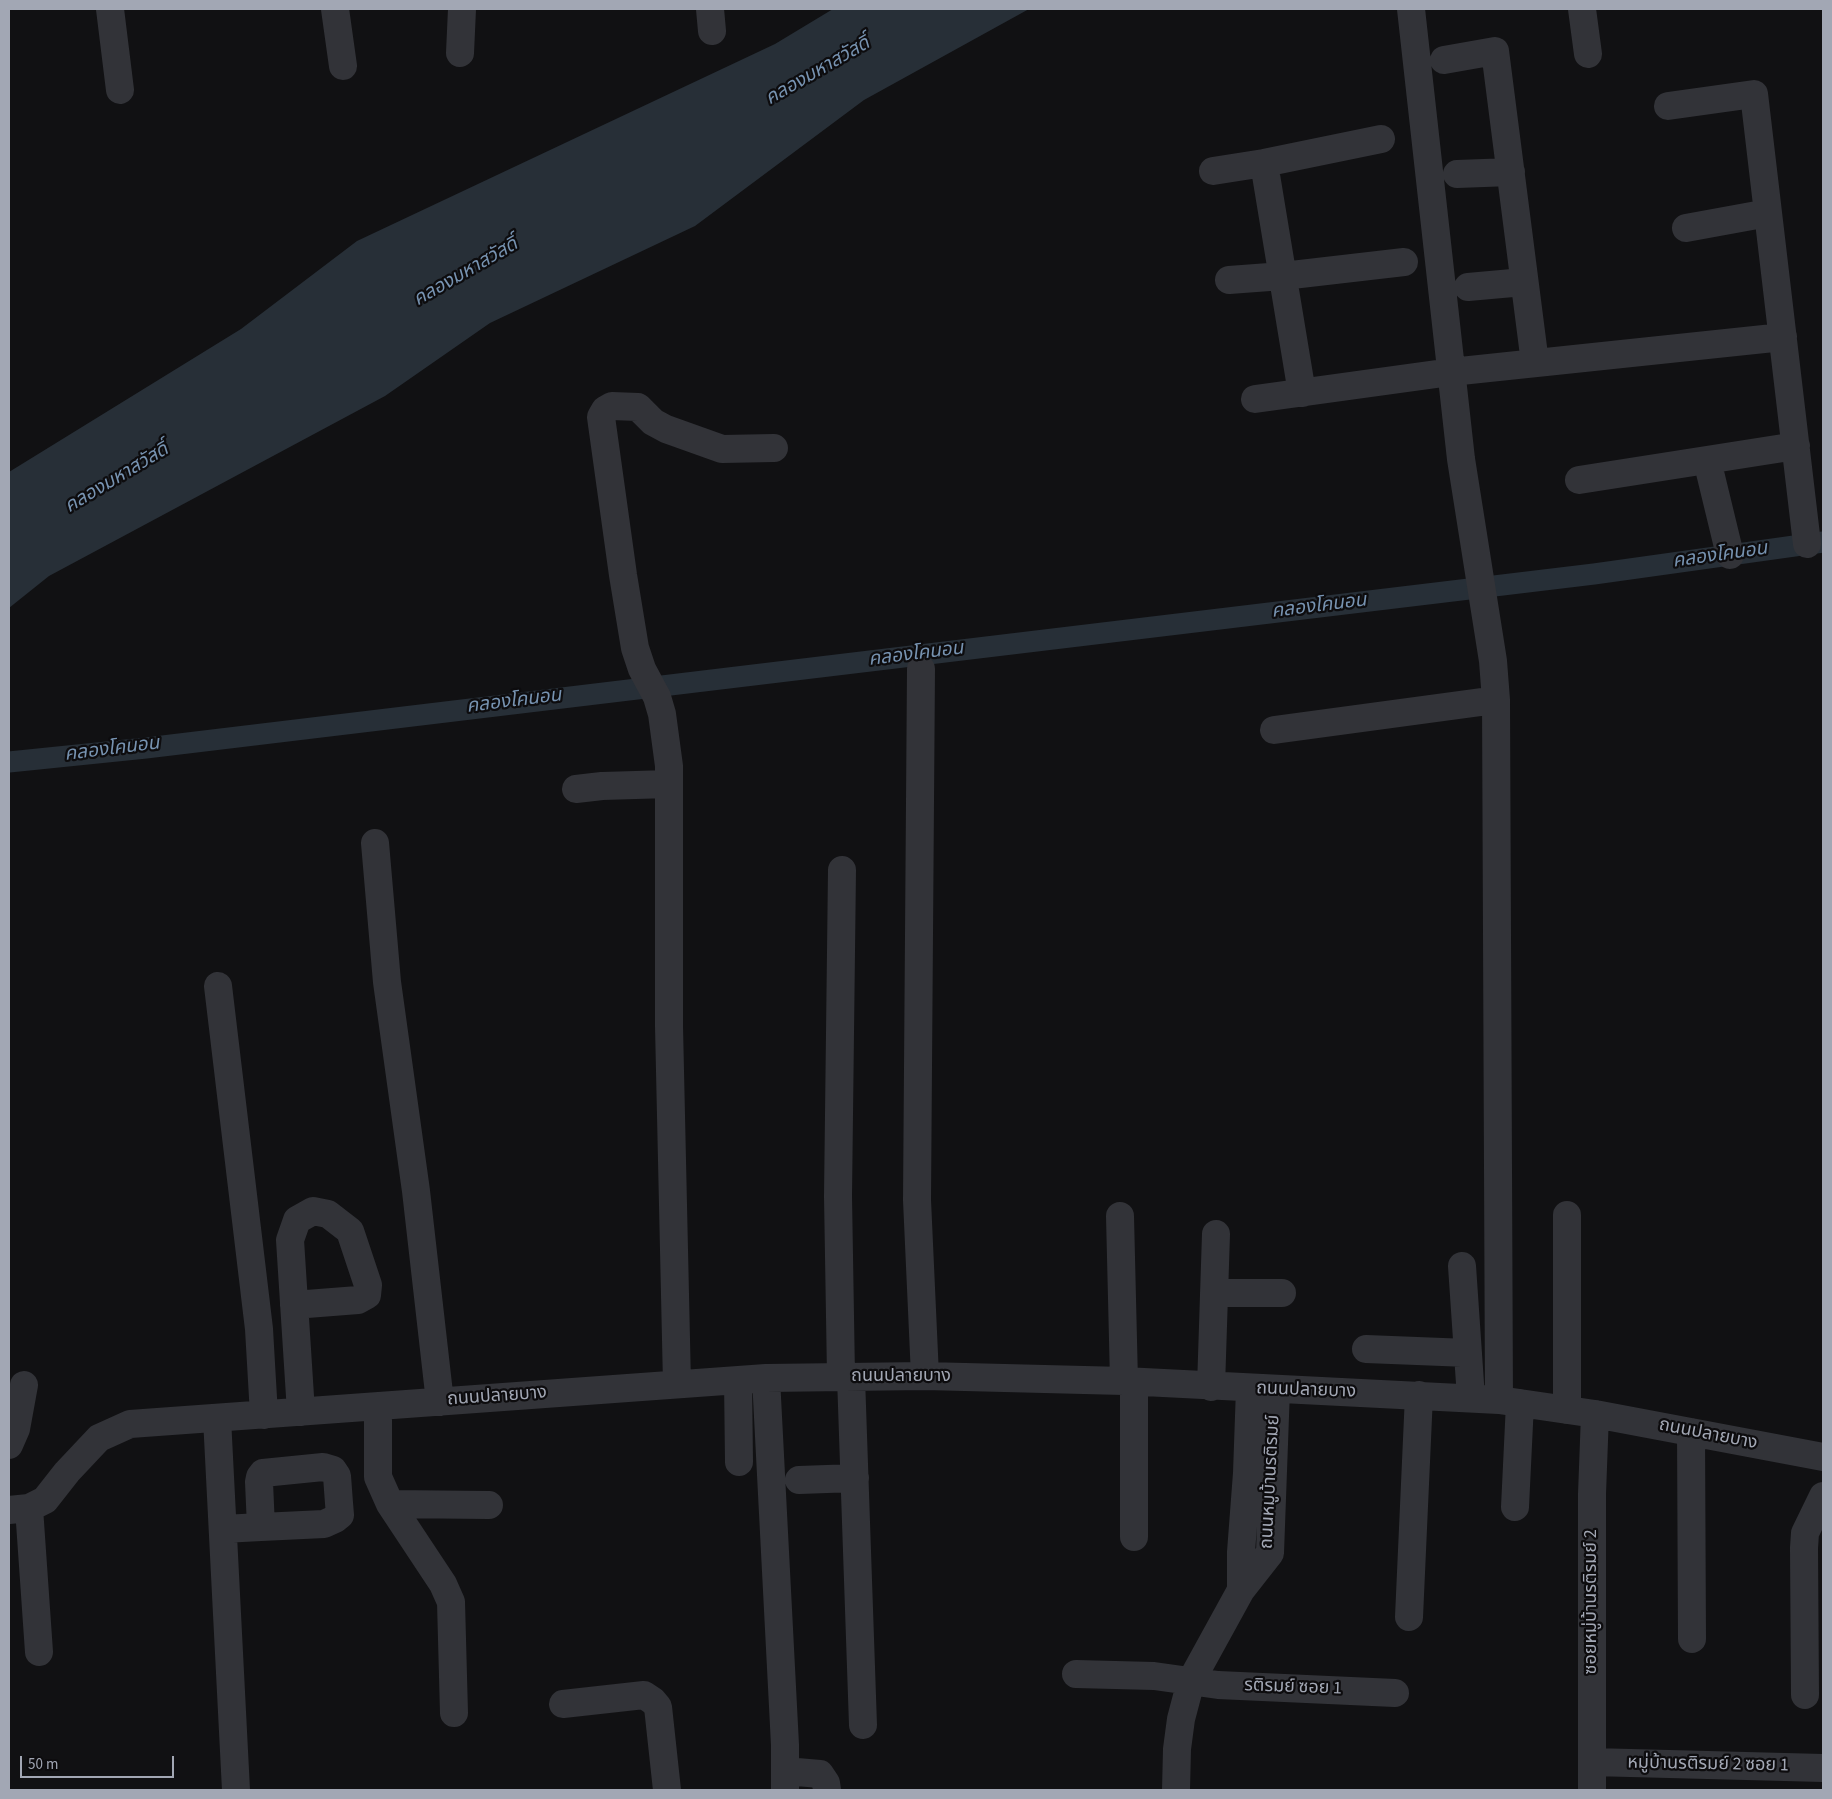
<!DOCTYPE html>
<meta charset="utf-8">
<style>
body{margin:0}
#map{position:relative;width:1832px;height:1799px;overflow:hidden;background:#111113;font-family:"Source Sans 3",sans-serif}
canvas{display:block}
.frame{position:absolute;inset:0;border:10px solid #a2a7b4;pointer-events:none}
.scale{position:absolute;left:20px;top:1756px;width:154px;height:22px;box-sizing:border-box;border:2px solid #a2a7b4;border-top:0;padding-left:6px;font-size:15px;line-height:18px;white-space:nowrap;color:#a2a7b4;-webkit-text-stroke:4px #0d0c0e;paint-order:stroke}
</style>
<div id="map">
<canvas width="1832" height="1799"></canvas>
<div class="frame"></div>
<div class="scale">50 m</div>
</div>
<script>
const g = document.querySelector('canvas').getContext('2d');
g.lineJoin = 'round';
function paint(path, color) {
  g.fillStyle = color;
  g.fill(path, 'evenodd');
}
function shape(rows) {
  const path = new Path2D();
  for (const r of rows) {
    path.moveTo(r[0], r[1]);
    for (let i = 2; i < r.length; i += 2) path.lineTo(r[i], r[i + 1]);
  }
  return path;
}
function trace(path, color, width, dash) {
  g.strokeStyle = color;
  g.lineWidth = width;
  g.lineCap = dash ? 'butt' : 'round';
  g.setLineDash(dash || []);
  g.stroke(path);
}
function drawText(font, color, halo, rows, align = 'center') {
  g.font = font + ' "Source Sans 3","Noto Sans Thai",sans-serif';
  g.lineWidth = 4.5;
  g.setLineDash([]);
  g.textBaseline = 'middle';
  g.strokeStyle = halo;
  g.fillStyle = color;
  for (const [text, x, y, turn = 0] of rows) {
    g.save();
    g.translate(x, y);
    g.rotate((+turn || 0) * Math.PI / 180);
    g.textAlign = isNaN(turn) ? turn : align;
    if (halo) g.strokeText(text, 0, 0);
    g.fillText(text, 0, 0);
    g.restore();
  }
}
const water = shape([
 [833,9,1029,9,864,100,695,226,490,323,385,396,49,576,9,608,9,472,241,329,357,241,775,44]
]);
const canal = shape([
 [9,762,146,748,1594,574,1823,542]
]);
const minor = shape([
 [110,9,120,90],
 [335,9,343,66],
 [710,9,712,31],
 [1411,9,1461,459,1493,661,1496,700,1499,1400],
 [1582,9,1588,54],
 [460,53,462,9],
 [1444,60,1495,51,1535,363],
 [1668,106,1754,94,1807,544],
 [1264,163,1302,393],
 [1213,171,1264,163,1381,139],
 [1457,174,1511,172],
 [1686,228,1768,213],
 [1229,280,1283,276,1404,262],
 [1468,287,1524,282],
 [1255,399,1451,372,1783,337],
 [1707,460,1730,555],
 [1579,480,1796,446],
 [921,669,917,1200,925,1376],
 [1274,730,1496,700],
 [576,789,602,786,669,784],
 [375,843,387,982,416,1191,440,1402],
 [218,986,259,1329,264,1415],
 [1120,1216,1124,1381],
 [1462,1266,1471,1398],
 [1214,1293,1282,1293],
 [294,1305,358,1300,367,1295,368,1285,350,1231,328,1214,313,1211,297,1220,290,1240,301,1412],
 [1366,1349,1468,1353],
 [841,1376,838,1196,842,870],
 [851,1377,863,1725],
 [766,1378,785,1745,785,1790],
 [738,1380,739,1462],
 [1134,1382,1134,1537],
 [677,1384,669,1026,669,766,662,714,657,697,642,669,635,648,623,575,601,417,605,410,612,406,638,407,653,422,666,429,722,449,774,448],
 [1211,1387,1216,1234],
 [378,1406,378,1477,390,1504,443,1584,451,1602,454,1713],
 [1567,1410,1567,1215],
 [217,1418,236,1790],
 [1691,1432,1692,1639],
 [9,1445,16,1429,24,1385],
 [799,1480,855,1478],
 [390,1504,489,1505],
 [1515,1507,1520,1403],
 [29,1508,39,1652],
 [9,1510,29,1508,45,1500,67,1472,99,1438,130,1424,766,1378,925,1376,1124,1381,1499,1400,1595,1414,1823,1457],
 [223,1529,261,1527,324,1524,335,1519,340,1515,339,1503,337,1476,333,1470,323,1467,263,1473,260,1477,259,1482,261,1527],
 [1241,1590,1241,1552,1247,1473,1250,1388],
 [1409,1617,1419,1395],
 [1076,1674,1154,1676,1218,1685,1395,1693],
 [1805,1695,1804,1548,1805,1533,1823,1496],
 [563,1704,644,1695,653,1701,658,1707,667,1790],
 [1592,1762,1823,1768],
 [785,1771,820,1774,826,1783,827,1790],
 [1176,1790,1177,1749,1181,1719,1191,1681,1241,1590,1270,1553,1276,1389],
 [1592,1790,1592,1494,1595,1414]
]);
const streetNames = [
 ["ถนนปลายบาง",901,1377],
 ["ถนนปลายบาง",1306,1391,2],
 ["ถนนปลายบาง",497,1397,-4],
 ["ถนนปลายบาง",1708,1435,11],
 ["ถนนหมูบ้านรติรมย์",1271,1482,-87],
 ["ซอยหมู่บ้านรติรมย์ 2",1592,1602,-90],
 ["รติรมย์ ซอย 1",1293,1688,2],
 ["หมู่บ้านรติรมย์ 2 ซอย 1",1708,1765,1]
];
const waterNames = [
 ["คลองมหาสวัสดิ์",818,72,-30],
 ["คลองมหาสวัสดิ์",466,273,-30],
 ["คลองมหาสวัสดิ์",117,479,-31],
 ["คลองโคนอน",1720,556,-8],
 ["คลองโคนอน",1319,607,-7],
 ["คลองโคนอน",916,655,-7],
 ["คลองโคนอน",514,702,-7],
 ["คลองโคนอน",112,750,-7]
];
paint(water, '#272f37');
trace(canal, '#272f37', 21);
trace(minor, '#323338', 28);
drawText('18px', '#a2a7b4', '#0d0c0e', streetNames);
drawText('italic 19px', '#7793b1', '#0d0c0e', waterNames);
</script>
